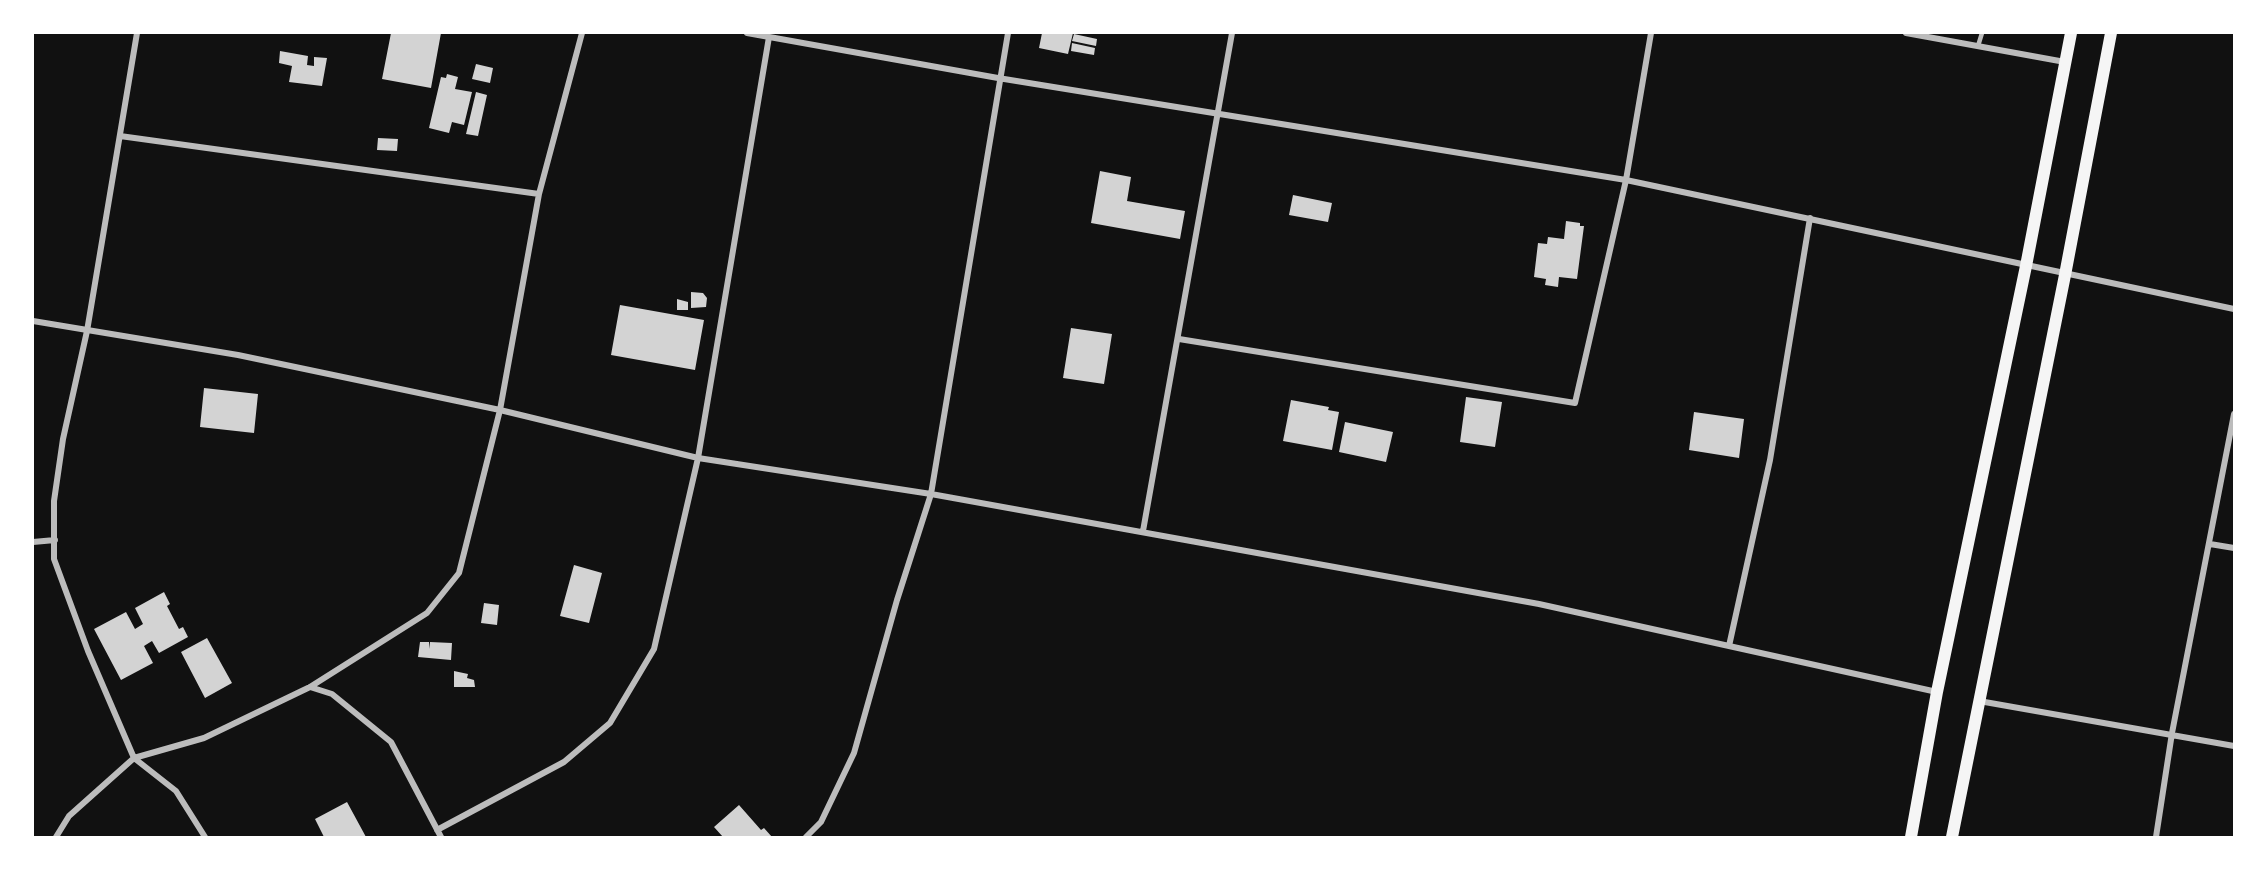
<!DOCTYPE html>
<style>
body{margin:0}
#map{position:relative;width:2267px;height:870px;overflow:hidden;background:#111;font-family:"Alegreya Sans",sans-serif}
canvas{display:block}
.frame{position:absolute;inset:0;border:34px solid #fff;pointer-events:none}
</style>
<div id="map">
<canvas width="2267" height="870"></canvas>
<div class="frame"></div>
</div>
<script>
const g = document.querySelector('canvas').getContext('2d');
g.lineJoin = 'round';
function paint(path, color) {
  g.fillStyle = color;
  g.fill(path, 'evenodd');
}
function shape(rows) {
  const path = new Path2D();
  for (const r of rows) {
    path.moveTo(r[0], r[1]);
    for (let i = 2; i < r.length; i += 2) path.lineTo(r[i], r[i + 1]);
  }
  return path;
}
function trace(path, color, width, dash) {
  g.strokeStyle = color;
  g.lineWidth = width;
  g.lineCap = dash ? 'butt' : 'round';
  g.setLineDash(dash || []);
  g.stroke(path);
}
const building = shape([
 [391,33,441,33,431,88,382,79],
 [1042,33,1073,33,1068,54,1039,48],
 [1074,34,1097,39,1096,46,1072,41],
 [1072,43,1095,48,1094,55,1071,51],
 [280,51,308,56,307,65,314,66,314,57,327,58,322,86,289,82,292,66,279,63],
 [476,64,493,68,490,83,472,79],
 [447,74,458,77,455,89,472,92,464,125,452,122,449,133,429,128,441,77,446,78],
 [476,92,487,95,478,136,466,134],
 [378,138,398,139,397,151,377,150],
 [1100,171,1131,177,1127,201,1185,211,1180,239,1091,223],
 [1293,195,1332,203,1328,222,1289,215],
 [1566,221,1580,223,1580,226,1584,226,1577,279,1559,277,1558,287,1545,285,1546,279,1534,277,1538,243,1547,244,1548,237,1564,239],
 [691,292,703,293,707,298,706,307,691,308],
 [677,299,688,302,688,310,677,310],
 [620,305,704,320,695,370,611,355],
 [1071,328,1112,334,1104,384,1063,378],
 [204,388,258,394,254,433,200,427],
 [1466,397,1502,402,1495,447,1460,442],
 [1291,400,1329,407,1328,410,1339,412,1332,450,1283,441],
 [1694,412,1744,419,1739,458,1689,450],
 [1345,422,1393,432,1386,462,1339,452],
 [574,565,602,573,589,623,560,616],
 [164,592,170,604,167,606,179,629,183,627,188,637,159,653,152,641,144,646,153,663,121,680,94,629,126,612,135,629,143,624,135,608],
 [484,603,499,605,497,625,481,623],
 [207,638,232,683,205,698,181,652],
 [420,642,429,642,430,649,430,642,452,643,451,660,418,657],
 [454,671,468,674,467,678,474,680,475,687,454,687],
 [347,802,366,837,324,837,315,819],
 [739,805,761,830,764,828,772,837,723,837,714,827]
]);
const service = shape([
 [1978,46,1982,33]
]);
const minor = shape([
 [137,33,87,331,63,439,54,501,54,559,88,651,134,758,176,791,205,837],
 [747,33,998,78,1626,180,2234,309],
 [1906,33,2065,62],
 [120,136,539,194],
 [33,321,238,355,500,410,698,458,931,494,1539,604,1937,692],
 [1179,339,1575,403,1626,180,1651,33],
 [1143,531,1232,33],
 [33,542,55,540],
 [2210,544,2234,548],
 [1729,646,1770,460,1810,218],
 [310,687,332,694,391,742,441,837],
 [1979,701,2234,746],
 [437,830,564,762,610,723,654,649,698,458,769,37],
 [56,837,69,816,134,758,204,738,310,687,427,613,459,573,500,410,539,194,582,33],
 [806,837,821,822,854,753,897,600,931,494,1008,33],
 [2156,837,2172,733,2234,414]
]);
const secondary = shape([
 [1911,837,1937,692,2026,266,2071,33],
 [1952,837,2065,275,2111,33]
]);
paint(building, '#d3d3d3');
trace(service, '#bcbcbc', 4.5);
trace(minor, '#bcbcbc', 6);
trace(secondary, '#f5f5f5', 12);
</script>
